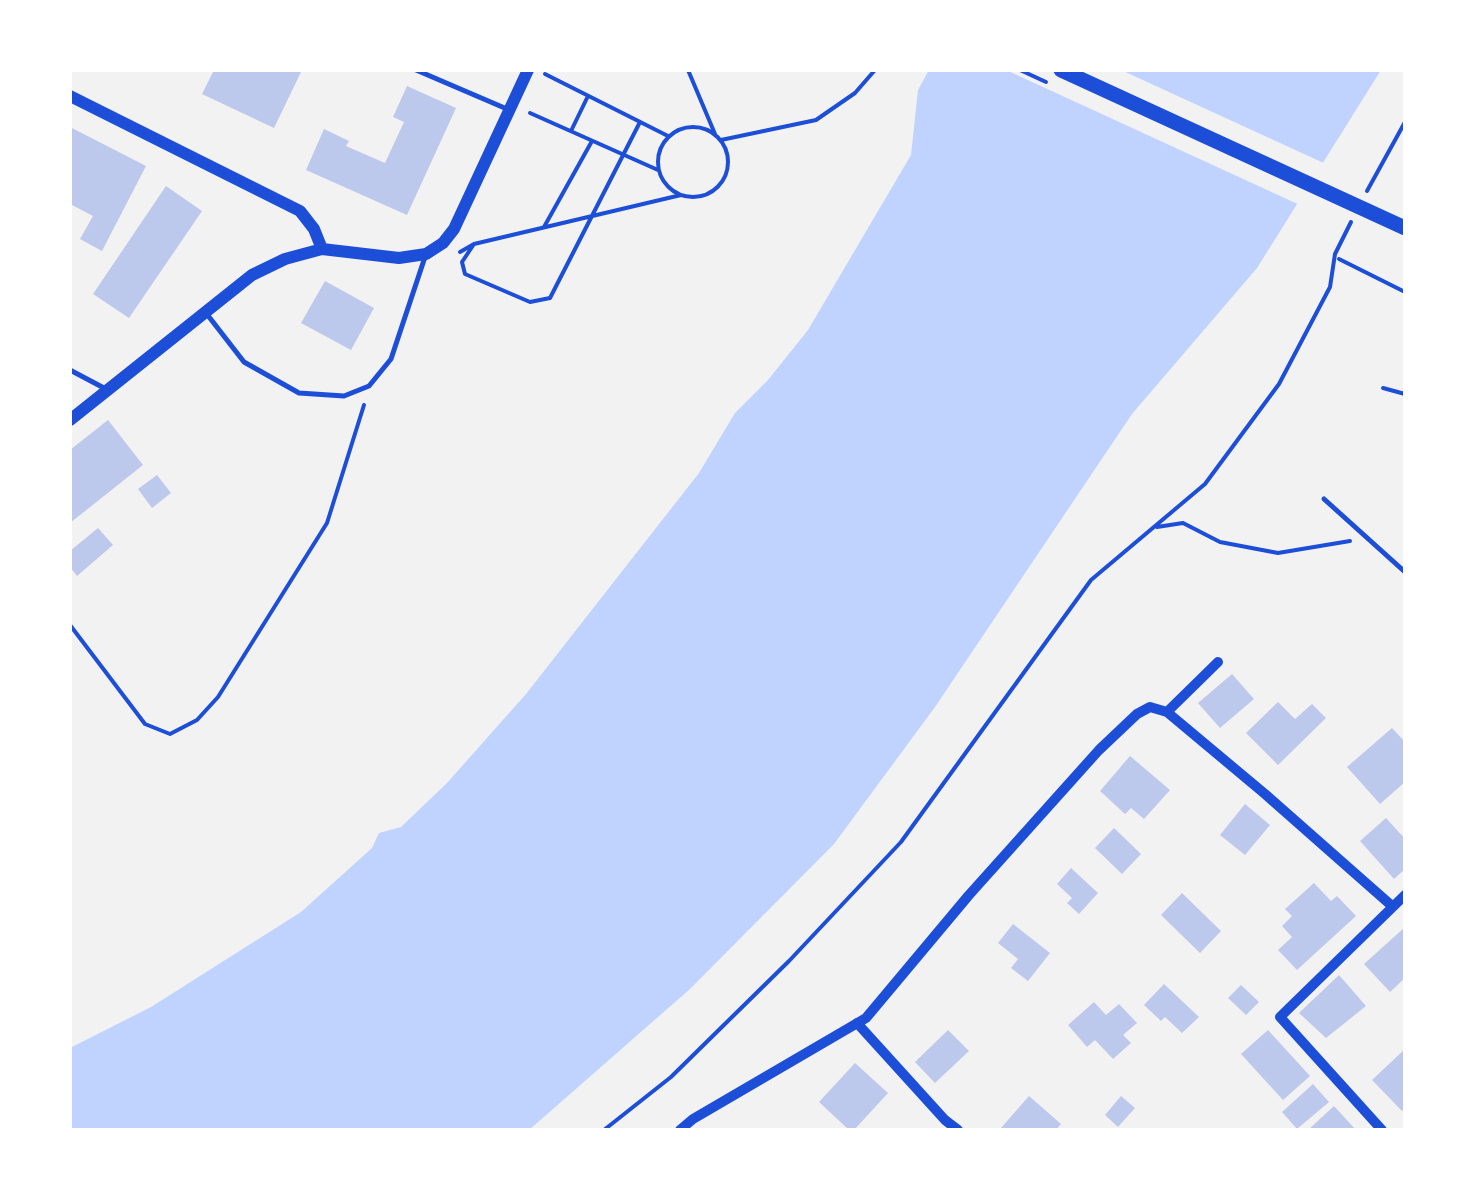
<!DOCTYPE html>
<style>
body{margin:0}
#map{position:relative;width:1475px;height:1200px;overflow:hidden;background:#f2f2f2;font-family:"DejaVu Sans",sans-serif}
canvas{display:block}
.frame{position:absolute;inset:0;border:72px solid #fff;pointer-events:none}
</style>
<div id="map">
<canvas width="1475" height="1200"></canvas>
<div class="frame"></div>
</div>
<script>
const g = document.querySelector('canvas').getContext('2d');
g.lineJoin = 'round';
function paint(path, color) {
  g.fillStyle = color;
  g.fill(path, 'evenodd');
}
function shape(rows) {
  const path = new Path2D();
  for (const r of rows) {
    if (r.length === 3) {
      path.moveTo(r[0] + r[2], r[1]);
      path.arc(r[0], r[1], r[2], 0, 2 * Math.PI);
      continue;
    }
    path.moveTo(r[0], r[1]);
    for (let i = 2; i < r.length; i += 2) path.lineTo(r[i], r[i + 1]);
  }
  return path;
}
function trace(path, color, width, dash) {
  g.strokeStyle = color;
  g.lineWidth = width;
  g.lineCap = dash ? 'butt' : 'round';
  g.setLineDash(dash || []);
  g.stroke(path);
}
const water = shape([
 [929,70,1381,70,1257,268,1132,414,935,707,834,844,690,989,529,1130,70,1130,70,1048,151,1007,301,912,372,848,379,833,401,827,447,783,526,694,699,473,735,413,768,380,808,330,911,155,918,90]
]);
const pier = shape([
 [1006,70,1121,70,1328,165,1302,206]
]);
const building = shape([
 [214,70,302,70,274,128,202,94],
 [407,86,456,108,407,215,306,170,324,129,349,141,346,146,385,163,404,122,393,117],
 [70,127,146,166,102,251,80,239,93,216,70,204],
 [166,186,202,211,129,318,93,294],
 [325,281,374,308,351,350,301,323],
 [108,420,143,465,70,523,70,450],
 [157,475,171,493,152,508,138,489],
 [98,528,113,545,77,576,70,567,70,551],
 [1232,674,1254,699,1220,728,1198,703],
 [1278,702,1295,719,1312,704,1326,718,1278,765,1246,733],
 [1392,728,1405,742,1405,782,1380,804,1347,767],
 [1130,756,1170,790,1144,819,1131,808,1125,814,1100,791],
 [1245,804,1270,825,1245,855,1220,835],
 [1386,818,1405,839,1405,869,1394,879,1360,841],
 [1114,828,1141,854,1122,874,1095,848],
 [1071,868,1098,893,1079,914,1067,903,1072,898,1057,884],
 [1314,883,1331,901,1337,896,1356,916,1297,970,1278,950,1292,937,1282,926,1292,916,1285,909],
 [1182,893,1221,931,1200,953,1161,915],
 [1013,924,1050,953,1028,981,1011,968,1018,959,998,943],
 [1405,927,1405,978,1390,992,1364,964],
 [1339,975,1366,1006,1326,1038,1299,1013],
 [1164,984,1199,1017,1182,1033,1165,1017,1161,1021,1144,1005],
 [1241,985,1259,1002,1246,1015,1228,998],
 [1094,1002,1106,1015,1119,1004,1137,1023,1123,1035,1131,1043,1113,1059,1095,1040,1087,1047,1068,1025],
 [948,1030,969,1051,935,1083,915,1062],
 [1268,1030,1310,1076,1283,1100,1241,1054],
 [1405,1049,1405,1108,1402,1111,1372,1080],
 [855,1063,888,1093,854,1130,849,1130,819,1102],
 [1313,1084,1329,1102,1297,1129,1282,1112],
 [1029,1096,1061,1124,1056,1130,1001,1128],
 [1121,1096,1135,1108,1118,1127,1105,1115],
 [1334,1106,1356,1130,1308,1130]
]);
const path = shape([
 [688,70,715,134],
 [1020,70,1046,82],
 [545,74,668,136],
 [530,113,658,170],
 [693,162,35],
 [571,131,588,96],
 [721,140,816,120,855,93,875,70],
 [1367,191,1405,122],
 [544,227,592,141],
 [474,244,462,262,465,274,530,302,550,298,640,122],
 [460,252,474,244,681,195],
 [1339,259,1405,292],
 [1383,388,1405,394],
 [1157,527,1183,523,1220,542,1278,553,1350,541],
 [70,625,145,724,170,734,197,720,218,697,327,523,364,405],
 [604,1130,671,1077,789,961,901,842,1091,580,1205,484,1279,384,1330,287,1335,254,1351,222]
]);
const service = shape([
 [416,70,507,109],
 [206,313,244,362,299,393,344,396,369,386,391,359,425,257],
 [70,370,104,388],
 [1324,499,1405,572]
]);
const minor = shape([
 [1167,712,1218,662],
 [857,1023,945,1120,958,1130],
 [680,1130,693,1119,866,1018,969,895,1099,750,1137,714,1150,707,1167,712,1265,794,1392,906],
 [1382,1130,1280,1017,1405,895]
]);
const tertiary = shape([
 [70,96,300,211,314,229,322,249,399,258,426,254,443,243,454,229,528,70],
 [70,420,252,275,285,259,322,249]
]);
const primary = shape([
 [1061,70,1405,228]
]);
paint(water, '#bfd3fe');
paint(pier, '#f2f2f2');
paint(building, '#bdc9ec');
trace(path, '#1d4ed8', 4);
trace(service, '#1d4ed8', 5);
trace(minor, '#1d4ed8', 10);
trace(tertiary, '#1d4ed8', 12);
trace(primary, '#1d4ed8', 15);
</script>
